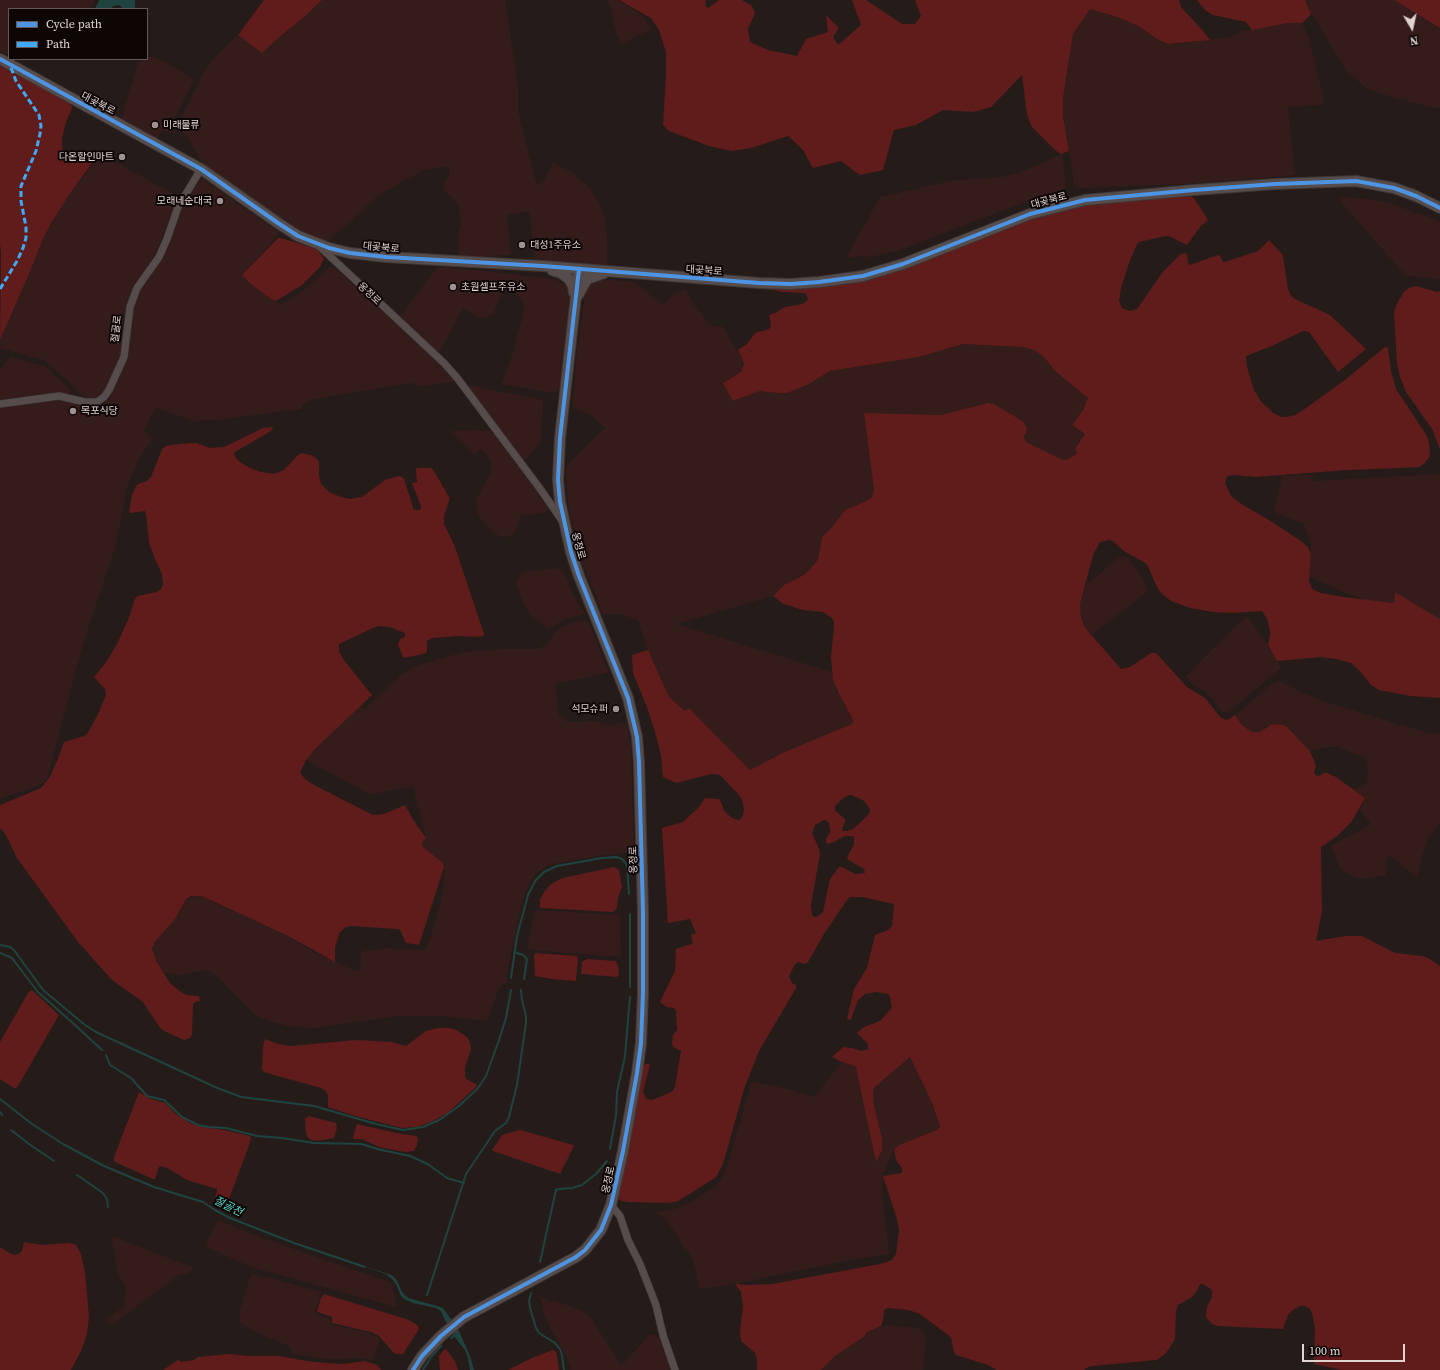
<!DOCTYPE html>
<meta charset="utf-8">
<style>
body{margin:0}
#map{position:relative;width:1440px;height:1370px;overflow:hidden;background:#251c1a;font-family:"Source Serif 4",serif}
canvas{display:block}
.legend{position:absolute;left:8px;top:8px;width:140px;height:52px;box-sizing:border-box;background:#0d0605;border:1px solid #615857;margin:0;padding:5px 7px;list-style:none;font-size:12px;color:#e0d3d2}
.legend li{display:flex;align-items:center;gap:8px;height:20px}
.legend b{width:20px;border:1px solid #615857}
.north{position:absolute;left:1392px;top:8px;width:40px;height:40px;-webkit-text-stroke:3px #0d0605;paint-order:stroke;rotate:171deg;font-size:11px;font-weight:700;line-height:16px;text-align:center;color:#e0d3d2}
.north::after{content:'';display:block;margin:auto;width:14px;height:18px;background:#e0d3d2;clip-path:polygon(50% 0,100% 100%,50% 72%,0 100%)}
.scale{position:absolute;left:1302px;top:1344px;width:103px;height:18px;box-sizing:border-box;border:2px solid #e0d3d2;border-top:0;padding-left:5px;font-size:12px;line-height:14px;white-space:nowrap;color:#e0d3d2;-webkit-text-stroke:3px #0d0605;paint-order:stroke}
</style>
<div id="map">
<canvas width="1440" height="1370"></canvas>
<ul class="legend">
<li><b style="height:5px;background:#4d94e3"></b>Cycle path</li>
<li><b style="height:5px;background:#3fa9f5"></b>Path</li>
</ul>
<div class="north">N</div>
<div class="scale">100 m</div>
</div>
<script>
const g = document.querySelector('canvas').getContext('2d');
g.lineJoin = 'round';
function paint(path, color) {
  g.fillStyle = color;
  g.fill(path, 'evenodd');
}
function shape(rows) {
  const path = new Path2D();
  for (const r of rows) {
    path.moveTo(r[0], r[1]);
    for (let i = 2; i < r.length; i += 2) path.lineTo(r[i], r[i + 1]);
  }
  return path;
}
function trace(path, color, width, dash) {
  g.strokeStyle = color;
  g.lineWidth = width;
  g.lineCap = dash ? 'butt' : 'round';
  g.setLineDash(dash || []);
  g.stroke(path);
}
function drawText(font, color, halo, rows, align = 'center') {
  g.font = font + ' "Source Serif 4","Noto Sans KR",serif';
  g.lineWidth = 4;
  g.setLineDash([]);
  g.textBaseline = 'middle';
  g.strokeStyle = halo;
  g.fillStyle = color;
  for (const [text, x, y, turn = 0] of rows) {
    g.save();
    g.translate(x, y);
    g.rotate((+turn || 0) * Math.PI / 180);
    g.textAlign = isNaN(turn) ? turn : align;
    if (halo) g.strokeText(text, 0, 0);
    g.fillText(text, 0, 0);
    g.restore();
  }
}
const built = shape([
 [0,0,95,0,91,9,9,9,9,55,0,51],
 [322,0,505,0,518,87,518,111,536,183,539,185,544,181,553,163,572,172,590,188,600,205,605,218,607,238,607,267,539,261,535,258,529,211,507,215,511,255,460,257,457,239,461,224,458,203,443,189,443,186,450,173,449,166,424,170,380,194,327,243,312,237,282,220,205,167,188,138,183,133,180,126,184,113,203,74,210,63,238,35,262,52,277,39,304,17],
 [607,0,617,0,633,10,643,16,651,29,621,44,615,29,611,10],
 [1305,0,1394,0,1440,28,1440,109,1401,100,1379,93,1368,89,1358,81,1346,70,1337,56,1317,22,1311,14],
 [1090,9,1120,18,1140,27,1163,42,1175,44,1229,37,1242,31,1288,23,1302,23,1309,38,1324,100,1323,104,1319,105,1288,107,1295,175,1187,184,1081,188,1077,187,1074,183,1062,107,1073,34],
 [150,56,155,57,167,63,194,80,175,118,174,127,176,133,161,131,156,140,121,121,138,63,143,59,147,59,147,57],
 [101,154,179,197,171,214,157,251,136,284,128,301,123,317,121,356,104,394,97,398,92,399,81,395,61,374,43,360,0,348,0,340,29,274,42,241,51,223,73,189],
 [1061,154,1064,165,1066,188,1045,199,1030,200,897,251,870,257,860,256,850,258,847,256,880,197,955,180,992,178,1007,176,1024,171],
 [201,178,279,232,273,241,242,275,251,284,281,305,304,290,326,270,330,267,334,267,433,358,454,381,426,386,419,386,412,383,379,388,310,400,305,403,302,405,302,409,217,420,193,421,157,408,154,410,144,431,151,436,152,440,140,456,128,484,115,548,83,644,47,779,40,785,0,799,0,408,42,401,56,400,64,400,84,406,93,407,103,403,110,398,120,378,125,364,128,356,132,310,139,290,166,252,173,234,180,211],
 [1343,197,1375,200,1389,203,1440,221,1440,280,1414,276,1407,277,1341,202,1341,199],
 [437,267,477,270,554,279,565,284,569,292,569,301,561,385,558,391,552,393,502,384,514,349,524,310,522,300,514,293,503,290,494,313,486,318,481,319,475,316,463,308,439,353,399,318],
 [606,279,634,282,663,305,674,293,686,290,692,302,707,321,716,327,722,326,742,358,743,368,737,376,733,401,760,391,793,391,809,384,830,371,919,357,963,344,1022,347,1034,350,1043,356,1051,367,1063,378,1088,398,1083,410,1073,425,1085,434,1075,449,1077,453,1069,459,1063,460,1026,442,1024,437,994,404,988,403,941,415,879,413,874,489,872,497,866,501,845,510,833,526,822,537,818,559,814,565,804,575,784,585,773,596,676,624,832,672,835,687,852,718,853,721,852,724,784,752,750,770,689,708,685,711,669,697,648,651,638,620,620,614,603,614,579,553,568,506,566,467,605,428,593,416,572,408,577,351,585,294,590,285,599,280],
 [11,357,45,366,71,391,68,395,0,401,0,369],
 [467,385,543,400,541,442,524,461],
 [480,430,492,431,548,507,547,512,520,516,515,532,509,537,499,536,494,532,480,518,478,513,476,499,490,475,492,462,490,458,481,449,475,455,451,431],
 [1440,474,1440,619,1396,593,1394,603,1365,600,1343,592,1309,576,1311,551,1310,542,1304,524,1274,512,1282,476,1311,475,1312,481],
 [1121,556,1128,558,1132,563,1143,579,1148,591,1092,635,1084,624,1081,618,1080,604,1083,590,1088,583],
 [554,568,561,570,564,572,574,597,585,614,562,621,548,629,533,617,526,608,517,587,517,580,521,574,525,572],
 [1247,616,1268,645,1281,668,1229,712,1223,713,1206,692,1193,685,1186,677,1221,640],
 [583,620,588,621,609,672,590,677,558,683,556,686,559,715,566,721,571,722,595,721,611,725,626,722,631,747,634,850,620,854,597,856,548,865,535,875,530,883,525,894,511,952,507,981,499,988,488,1019,481,1021,446,1016,397,1016,317,1028,292,1027,276,1023,258,1017,218,977,211,972,205,971,196,972,179,976,163,972,153,952,152,946,175,919,186,899,197,896,202,896,288,936,314,952,356,971,359,971,360,969,361,953,364,951,387,948,423,950,426,948,430,939,440,905,444,879,444,867,443,863,426,850,421,844,422,842,426,838,413,787,400,788,374,794,369,794,306,760,314,750,360,706,365,709,401,675,415,666,463,652,504,649,538,649,546,645,558,629,573,622],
 [1277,681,1280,681,1303,693,1329,703,1428,733,1440,734,1440,823,1427,840,1417,876,1403,867,1397,860,1387,856,1386,876,1369,878,1357,878,1344,872,1340,868,1331,846,1370,825,1370,823,1360,809,1365,798,1355,790,1367,782,1368,770,1366,760,1363,757,1337,747,1328,747,1310,751,1295,737,1289,729,1265,727,1259,732,1252,732,1245,728,1235,715,1267,688],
 [537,910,620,915,621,957,529,950,527,946,535,911],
 [910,1057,932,1103,940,1126,937,1130,899,1145,894,1150,886,1166,883,1176,882,1194,889,1254,855,1259,735,1284,699,1289,696,1270,692,1258,669,1224,664,1218,654,1212,674,1209,691,1202,715,1187,720,1182,727,1166,752,1081,788,1089,814,1097,842,1062,855,1066,882,1144,874,1105,873,1091,875,1087],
 [218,1220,265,1239,390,1282,393,1287,397,1307,396,1307,251,1267,207,1247,206,1245],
 [111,1237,118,1238,158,1254,193,1267,189,1273,179,1275,111,1325,106,1320,123,1307,126,1294,126,1288,119,1276,117,1269],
 [256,1274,321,1292,315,1312,316,1314,331,1319,330,1324,369,1333,380,1339,373,1360,360,1358,336,1359,316,1358,292,1354,291,1347,265,1336,240,1323,240,1311,248,1283,251,1275],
 [540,1297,570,1306,586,1313,592,1319,621,1366,649,1335,653,1334,660,1339,664,1344,671,1370,571,1370,569,1362,544,1315],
 [886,1325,917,1328,922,1331,925,1334,926,1340,923,1370,821,1370,835,1356,864,1337,870,1330]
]);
const green = shape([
 [264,0,322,0,304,17,277,39,262,53,238,35],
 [619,0,706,0,705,6,708,8,719,0,742,0,752,6,755,13,748,29,750,42,768,50,797,56,806,39,828,32,826,15,839,28,833,37,838,45,861,25,852,0,866,0,902,24,915,24,921,16,915,0,1179,0,1181,7,1204,32,1210,40,1168,44,1157,39,1140,27,1120,18,1090,9,1073,34,1063,98,1063,116,1069,151,1061,154,1055,150,1032,127,1027,115,1022,75,991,107,973,112,943,110,916,125,894,130,883,170,860,175,841,161,813,168,803,150,788,136,751,148,731,151,709,146,669,131,663,125,666,77,666,52,659,30,651,18],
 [1197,0,1305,0,1311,14,1302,23,1288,23,1252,30,1246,22,1213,15,1205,10],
 [1394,0,1440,0,1440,28],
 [0,66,32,82,71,105,72,108,66,122,62,138,62,149,64,152,73,155,86,150,90,152,93,160,92,163,73,189,51,223,42,241,29,274,0,340,1,253,0,244],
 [1185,195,1190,196,1194,198,1208,220,1200,227,1187,245,1171,237,1166,236,1139,242,1137,244,1129,263,1121,288,1119,301,1122,308,1130,311,1137,309,1162,273,1181,254,1185,253,1187,255,1188,263,1190,265,1218,255,1220,256,1223,262,1225,262,1258,251,1269,240,1282,254,1283,257,1288,289,1291,296,1295,299,1330,315,1366,349,1338,372,1309,332,1306,331,1303,331,1272,346,1246,356,1247,367,1254,390,1262,403,1268,408,1273,413,1282,417,1287,417,1295,415,1306,408,1345,380,1385,347,1388,348,1391,371,1396,389,1427,436,1429,443,1430,456,1424,464,1419,467,1400,468,1347,470,1256,477,1234,475,1227,476,1225,483,1231,496,1243,505,1269,520,1301,541,1308,547,1311,555,1309,581,1312,589,1321,593,1343,597,1394,603,1395,592,1440,619,1440,698,1411,696,1379,690,1371,685,1360,671,1351,663,1336,659,1322,657,1277,661,1268,645,1270,635,1270,630,1267,619,1262,611,1233,613,1213,612,1190,608,1171,601,1161,593,1155,583,1148,566,1144,562,1125,552,1113,541,1109,540,1100,542,1093,555,1080,604,1081,618,1084,625,1088,631,1121,669,1130,667,1151,653,1156,653,1187,687,1205,698,1221,718,1227,720,1235,715,1243,726,1252,732,1259,732,1271,725,1277,724,1286,726,1310,751,1316,766,1314,772,1315,775,1319,776,1324,773,1327,773,1336,777,1365,798,1352,821,1337,836,1321,847,1322,911,1316,941,1346,936,1362,936,1395,953,1423,956,1430,959,1440,966,1440,1370,1342,1370,1314,1364,1315,1327,1312,1313,1310,1309,1305,1306,1300,1306,1293,1310,1288,1315,1283,1329,1218,1326,1212,1324,1206,1317,1207,1307,1212,1297,1212,1292,1211,1289,1203,1284,1200,1284,1197,1291,1192,1297,1178,1305,1176,1311,1175,1339,1166,1353,1157,1360,1092,1366,1088,1367,1084,1370,997,1370,988,1365,956,1355,954,1352,951,1338,948,1335,920,1314,909,1310,888,1308,884,1310,883,1320,881,1326,867,1332,864,1337,835,1356,821,1370,757,1370,757,1359,755,1353,741,1341,740,1331,743,1306,741,1292,735,1284,747,1285,772,1284,880,1264,892,1260,896,1254,899,1231,897,1219,883,1176,902,1173,902,1168,897,1162,894,1150,899,1145,937,1130,940,1126,932,1103,910,1057,875,1087,873,1091,874,1105,882,1139,882,1150,876,1162,856,1068,855,1066,842,1062,832,1057,843,1047,852,1048,861,1051,868,1049,868,1044,857,1033,864,1027,880,1021,892,1008,890,997,888,994,876,992,870,993,865,994,858,1000,851,1019,849,1020,847,1019,854,989,867,968,875,935,888,930,892,926,894,904,862,897,850,897,847,900,824,934,808,962,806,964,798,962,795,964,789,976,792,983,796,985,796,988,759,1051,745,1086,723,1164,716,1177,691,1193,678,1201,669,1203,628,1202,621,1201,619,1199,618,1196,642,1067,646,1064,650,1064,643,1092,646,1099,652,1100,669,1093,673,1091,675,1086,681,1051,673,1047,672,1042,673,1035,677,1030,676,1011,674,1008,667,1007,660,1002,675,971,676,949,691,944,693,943,691,935,696,933,690,919,668,923,662,828,683,822,700,806,705,798,719,799,721,802,724,811,732,818,738,820,741,819,743,816,744,809,742,800,739,795,720,775,711,774,676,783,663,777,661,755,655,732,647,707,633,673,632,655,648,650,669,697,685,711,689,708,750,770,784,752,852,724,853,721,852,718,838,692,833,680,831,657,834,627,834,621,832,618,823,612,803,610,784,604,773,596,784,585,804,575,814,565,818,559,822,537,833,526,845,510,866,501,872,497,874,489,864,413,941,415,988,403,994,404,1024,422,1027,429,1024,437,1026,442,1063,460,1069,459,1077,453,1075,449,1085,434,1072,425,1083,410,1088,398,1056,372,1043,356,1034,350,1022,347,963,344,919,357,830,371,809,384,787,393,779,393,760,391,733,401,723,383,741,372,744,364,742,358,738,350,747,344,755,333,769,329,771,326,769,315,775,313,785,307,803,304,807,301,808,298,805,293,782,292,764,288,822,286,1068,204],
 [849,795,852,795,864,801,870,809,870,812,866,817,853,829,847,831,843,831,842,829,845,822,845,819,838,813,835,810,835,806,843,798],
 [824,820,827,821,829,823,830,829,830,832,826,839,826,842,828,844,834,842,845,836,851,836,854,837,854,844,848,856,847,859,864,869,865,873,855,874,842,867,839,867,830,879,823,912,817,917,814,917,812,915,811,905,820,854,819,849,812,833,815,825],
 [278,238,281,238,317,249,324,259,320,267,302,285,276,301,271,299,251,284,242,275],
 [1416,286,1437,292,1440,291,1440,449,1432,429,1406,392,1400,377,1397,364,1394,312,1397,303,1404,292,1409,288],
 [271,427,273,427,271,431,235,452,234,454,235,457,240,462,250,468,261,472,274,474,284,470,298,455,301,453,311,455,318,460,319,463,319,476,321,484,329,492,341,497,350,499,362,497,385,480,398,476,402,477,404,479,414,510,420,510,421,507,419,501,412,483,417,482,416,469,417,468,431,468,434,471,449,497,449,501,444,516,444,524,455,547,484,634,483,636,479,637,459,636,432,638,427,641,427,651,426,653,405,658,403,657,398,645,400,639,405,637,405,633,390,627,379,626,373,628,339,644,339,651,343,659,372,695,314,750,306,760,300,772,304,778,312,784,373,815,384,814,405,805,414,821,426,838,422,842,423,847,443,863,444,867,419,945,406,943,400,930,397,929,352,926,346,927,340,932,335,947,335,962,288,936,202,896,191,896,186,899,175,919,154,943,152,949,157,962,166,977,171,984,181,992,187,995,199,996,200,1001,195,1002,193,1004,192,1034,190,1038,184,1040,166,1032,160,1028,143,1002,112,980,78,942,17,858,6,835,0,828,0,805,41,788,50,777,59,756,64,742,84,736,88,733,99,712,106,695,105,689,94,677,107,661,117,644,128,620,135,599,138,596,157,592,161,589,163,584,162,574,155,559,149,543,146,513,145,511,131,513,129,512,132,495,136,486,138,484,147,481,151,477,162,449,166,446,172,445,190,443,197,443,210,448,224,447,263,428],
 [614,867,619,870,622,887,618,897,617,908,613,912,542,908,540,907,540,900,544,892,550,885,558,880,563,878],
 [536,953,577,956,578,959,576,981,552,979,535,976,534,955],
 [587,959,616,961,618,966,619,974,617,977,582,974,581,973,582,962],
 [32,990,59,1015,18,1086,16,1088,14,1088,0,1079,0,1042,28,993,30,991],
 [438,1028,449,1028,457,1030,467,1037,470,1043,471,1049,465,1067,465,1075,466,1079,476,1084,477,1086,449,1112,433,1121,418,1127,403,1128,394,1126,355,1116,328,1107,328,1095,325,1090,321,1088,267,1073,263,1071,262,1067,263,1047,265,1039,278,1044,290,1046,357,1040,391,1042,406,1046,426,1031],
 [139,1092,151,1099,165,1103,176,1114,190,1123,202,1127,224,1130,250,1136,251,1139,247,1151,226,1207,221,1206,214,1201,217,1191,217,1189,187,1180,169,1169,161,1166,159,1167,155,1179,153,1179,115,1162,114,1160,114,1157],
 [309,1116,336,1123,337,1128,334,1138,323,1140,315,1141,309,1139,306,1134,305,1119],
 [357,1124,396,1133,416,1136,418,1138,417,1145,414,1151,405,1152,379,1147,362,1139,354,1139,353,1137],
 [520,1130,573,1145,574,1146,560,1174,493,1151,492,1150,502,1135],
 [24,1242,41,1245,69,1243,76,1245,81,1254,85,1272,89,1317,87,1334,81,1351,71,1370,0,1370,0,1247,11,1254,17,1255,22,1251],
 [324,1294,406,1319,414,1323,418,1326,419,1329,403,1354,397,1354,393,1352,379,1336,371,1332,332,1323,332,1317,318,1312,317,1311,321,1298],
 [446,1349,455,1361,458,1370,440,1370,439,1356,444,1350],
 [553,1350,556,1352,557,1356,559,1370,508,1370,532,1358],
 [229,1354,248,1356,278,1356,314,1362,342,1364,365,1361,377,1365,381,1370,163,1370,178,1360,182,1362,194,1360,198,1357]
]);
const water = shape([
 [99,0,135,0,135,9,124,9,119,5,113,6,112,9,95,9],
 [362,1266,389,1274,394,1277,398,1283,402,1292,408,1298,437,1306,443,1308,458,1329,470,1356,474,1370,470,1370,468,1358,465,1350,450,1331,441,1311,436,1308,413,1303,404,1299,401,1296,396,1284,392,1279,386,1274]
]);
const stream = shape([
 [0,945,10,947,14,950,43,990,85,1025,96,1032,215,1087,241,1097,314,1106,376,1124,403,1130,423,1127,439,1120,459,1106,478,1088,486,1076,499,1040,506,1018,511,990],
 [514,952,523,955,527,959,524,979],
 [0,953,12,958,38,992,75,1025,102,1050],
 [511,978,517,936,528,895,535,881,544,872,557,866,602,858,616,857,622,859,627,865,629,894],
 [630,987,630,914],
 [106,1055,110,1065,131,1078,147,1096,164,1100,182,1117,198,1125,208,1127,226,1128,257,1136,282,1138,314,1143,362,1144,377,1149,410,1156,419,1160,429,1165,447,1178,464,1183],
 [0,1099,32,1124,63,1144,104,1166,154,1187,203,1202,215,1210,230,1218,294,1243,365,1267],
 [0,1112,2,1115],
 [11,1130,29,1144,54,1161],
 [610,1149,616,1115,617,1092,625,1056,630,997],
 [77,1175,103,1193,107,1199,108,1207],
 [540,1262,556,1190,559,1189,572,1188,582,1185,596,1174,607,1161],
 [531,1293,529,1301,530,1308,536,1328,539,1333,555,1343,560,1349,562,1355,564,1370],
 [427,1295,466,1174,495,1131,506,1123,509,1117,517,1085,526,1023,526,1016,522,1000,521,990],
 [451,1338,456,1334],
 [423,1370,431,1357,441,1346]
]);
const street = shape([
 [318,245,444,363,458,379,541,490,563,522],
 [0,404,59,396,85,402,97,402,104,397,109,390,124,357,130,307,137,288,159,257,167,239,178,207,201,169],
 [611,1205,620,1216,628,1240,640,1264,656,1305,663,1335,675,1370]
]);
const secondary = shape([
 [0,59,201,169,278,223,298,236,329,248,350,253,386,257,543,266,759,283,791,284,819,282,863,276,903,264,1030,214,1085,200,1194,190,1275,184,1356,181,1394,188,1416,196,1440,208],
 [552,270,561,273,569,279,573,286,574,293],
 [578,295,587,279,604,273],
 [413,1370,422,1356,441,1336,464,1317,576,1257,585,1250,601,1230,611,1205,623,1151,637,1073,641,1043,643,993,643,913,639,762,637,737,628,698,579,576,571,552,560,502,558,480,560,438,579,269]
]);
const quiet = shape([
 [0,289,17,261,23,248,26,238,26,227,21,201,21,186,36,151,40,134,41,126,39,115,16,81,10,65]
]);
const cycleway = shape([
 [0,59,201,169,278,223,298,236,329,248,350,253,386,257,543,266,759,283,791,284,819,282,863,276,903,264,1030,214,1085,200,1194,190,1275,184,1356,181,1394,188,1416,196,1440,208],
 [413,1370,422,1356,441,1336,464,1317,576,1257,585,1250,601,1230,611,1205,623,1151,637,1073,641,1043,643,993,643,913,639,762,637,737,628,698,579,576,571,552,560,502,558,480,560,438,579,269]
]);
const markers = [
 [155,125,4,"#9f9392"],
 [122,157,4,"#9f9392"],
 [220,201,4,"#9f9392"],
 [522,245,4,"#9f9392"],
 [453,287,4,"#9f9392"],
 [73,411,4,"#9f9392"],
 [616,709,4,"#9f9392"]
];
const streetNames = [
 ["대곶북로",98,104,28],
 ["대곶북로",1049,201,-15],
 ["대곶북로",381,248,6],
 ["대곶북로",704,271,4],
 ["옹정로",369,294,43],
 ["절골로",117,329,-84],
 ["옹정로",578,546,75],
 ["옹정로",634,860,-91],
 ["옹정로",609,1180,-77]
];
const poiNames = [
 ["미래물류",163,125],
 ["다온할인마트",114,157,"right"],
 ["모래네순대국",212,201,"right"],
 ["대성1주유소",530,245],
 ["초원셀프주유소",461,287],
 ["목포식당",81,411],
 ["석모슈퍼",608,709,"right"]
];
const waterNames = [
 ["절골천",228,1207,26]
];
paint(built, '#331c1a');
paint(green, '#5f1c1a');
paint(water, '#1f433f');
trace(stream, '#1f433f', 2);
trace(street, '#3f3837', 8);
trace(secondary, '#3f3837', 12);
trace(street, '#554c4b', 7);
trace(secondary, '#554c4b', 10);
trace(quiet, '#3fa9f5', 3, [6, 3]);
trace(cycleway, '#4d94e3', 4);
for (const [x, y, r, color] of markers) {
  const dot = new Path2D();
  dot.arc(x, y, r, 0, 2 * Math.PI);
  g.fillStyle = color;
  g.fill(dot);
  trace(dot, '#0d0605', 1.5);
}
drawText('10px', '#e0d3d2', '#0d0605', streetNames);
drawText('10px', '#e0d3d2', '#0d0605', poiNames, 'left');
drawText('italic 11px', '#57dcd1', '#0d0605', waterNames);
</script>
